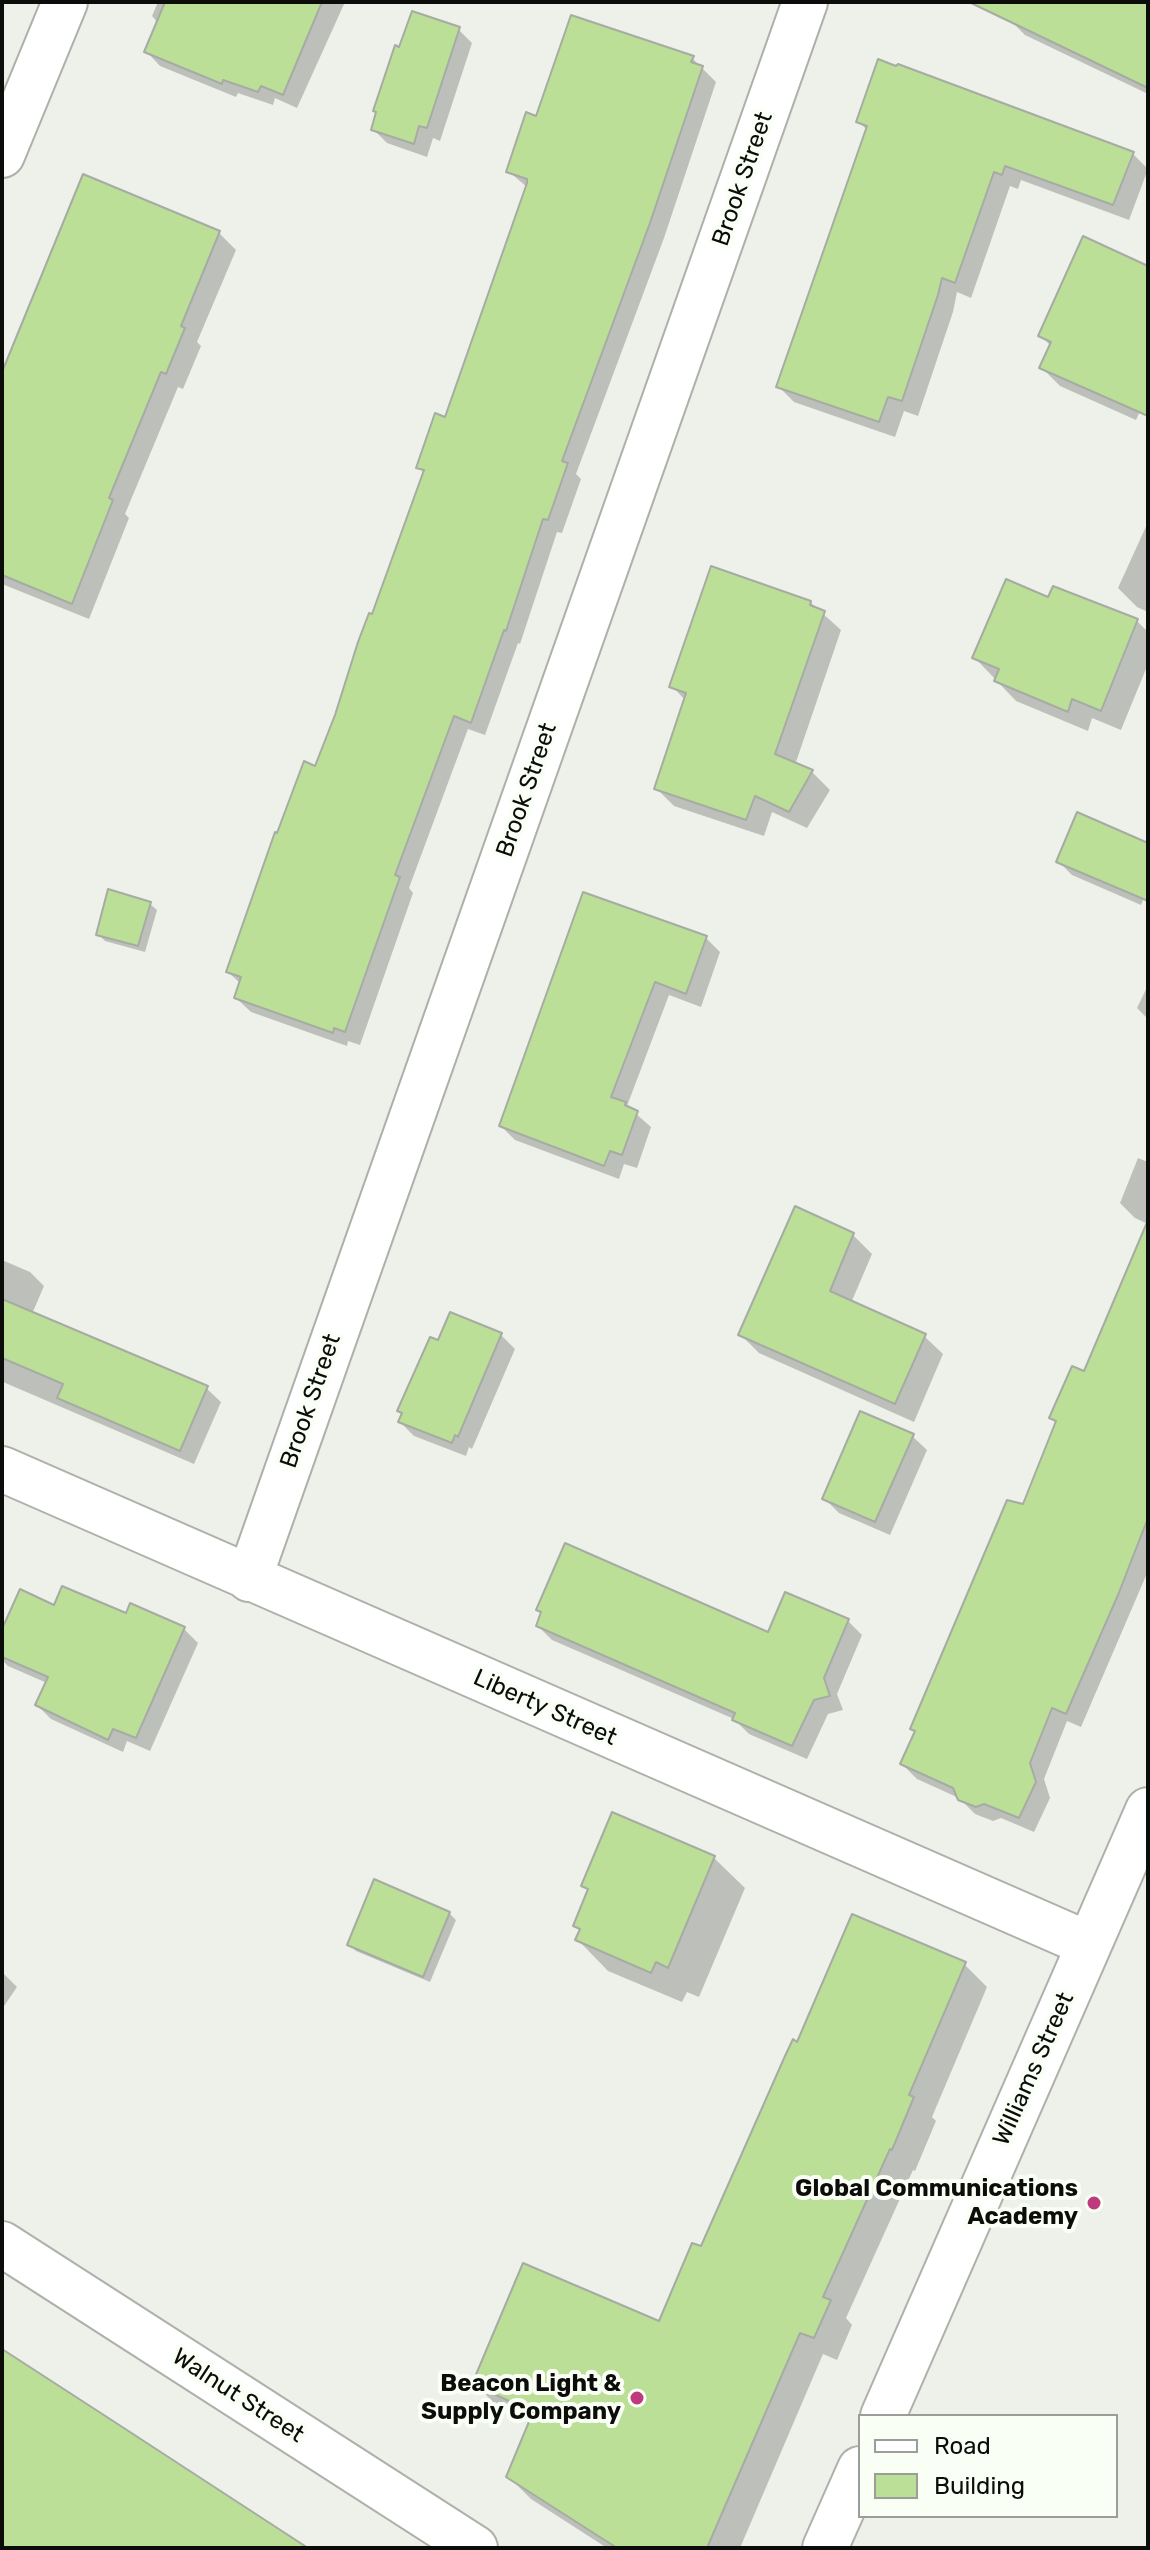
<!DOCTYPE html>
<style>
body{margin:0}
#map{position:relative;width:1150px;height:2550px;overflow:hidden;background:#edf1e9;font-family:Rubik,sans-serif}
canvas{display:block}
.frame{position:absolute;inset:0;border:4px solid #0c0d0a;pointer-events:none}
.legend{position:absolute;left:858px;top:2414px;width:260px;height:104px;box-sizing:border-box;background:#fafff6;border:2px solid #9b9e98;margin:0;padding:10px 14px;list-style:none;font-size:24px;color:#0c0d0a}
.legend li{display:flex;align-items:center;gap:16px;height:40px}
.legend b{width:40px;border:2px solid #9b9e98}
</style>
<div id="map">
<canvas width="1150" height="2550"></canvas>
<div class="frame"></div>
<ul class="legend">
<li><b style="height:10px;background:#fff"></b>Road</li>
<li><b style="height:22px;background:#bbdf97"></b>Building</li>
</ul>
</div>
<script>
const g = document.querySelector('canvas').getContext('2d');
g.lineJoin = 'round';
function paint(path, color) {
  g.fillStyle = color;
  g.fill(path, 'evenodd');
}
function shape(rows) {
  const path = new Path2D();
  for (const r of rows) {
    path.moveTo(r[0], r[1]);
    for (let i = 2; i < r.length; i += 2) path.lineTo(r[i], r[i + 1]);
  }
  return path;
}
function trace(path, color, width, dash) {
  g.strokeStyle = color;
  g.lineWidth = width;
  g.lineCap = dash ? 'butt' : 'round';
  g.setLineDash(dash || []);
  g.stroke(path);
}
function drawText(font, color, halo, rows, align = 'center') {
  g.font = font + ' Rubik,sans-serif';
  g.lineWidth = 8;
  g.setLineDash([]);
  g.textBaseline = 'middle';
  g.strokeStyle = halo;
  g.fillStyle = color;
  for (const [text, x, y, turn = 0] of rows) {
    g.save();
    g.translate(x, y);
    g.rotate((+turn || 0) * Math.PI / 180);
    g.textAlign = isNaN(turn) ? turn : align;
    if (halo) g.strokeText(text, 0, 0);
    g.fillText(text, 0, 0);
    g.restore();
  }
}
const shadow = shape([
 [158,2,345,2,297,108,275,98,273,105,238,93,236,97,160,66,146,51,158,23,152,16],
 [1015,2,1148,2,1148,94,1025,35,1011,21],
 [458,29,472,43,440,141,433,138,427,157,387,143,373,129],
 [692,58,716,82,664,238,576,474,581,479,562,533,557,532,520,644,518,643,485,735,468,729,409,888,413,893,360,1045,348,1041,347,1046,251,1012,236,998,241,984,228,972,317,769,425,474,418,467,447,419,527,187,508,171,537,118],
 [858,121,1133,154,1148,169,1129,220,1021,180,1018,189,1010,186,971,298,957,292,953,312,918,416,904,411,895,437,794,402,778,386,867,130],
 [84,177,219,233,236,250,197,342,201,346,183,389,178,387,125,514,129,518,89,619,2,584,2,376],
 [1148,268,1148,393,1136,420,1060,386,1042,368,1051,346,1041,336],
 [1148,522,1148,612,1137,607,1118,588],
 [1049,599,1137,621,1148,632,1148,664,1121,730,1092,718,1088,731,1016,701,974,657],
 [810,602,841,630,795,765,812,772,830,790,807,828,772,812,764,836,674,806,656,788,685,700,672,686],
 [1148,846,1148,888,1141,905,1072,875,1058,861],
 [584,895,706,938,720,952,701,1007,669,995,627,1106,651,1127,637,1168,624,1164,619,1179,515,1140,501,1126],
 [150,904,157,910,145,952,105,941,98,934],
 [1148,985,1148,1019,1137,1008],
 [1138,1158,1148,1162,1148,1224,1135,1218,1120,1203],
 [1148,1224,1148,1571,1081,1727,1067,1721,1044,1779,1050,1798,1034,1832,1001,1818,993,1821,975,1814,959,1798,917,1779,902,1764,1024,1506,1057,1424,1051,1418,1085,1374],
 [853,1235,872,1254,851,1303,924,1336,943,1354,914,1422,759,1353,740,1334],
 [2,1260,30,1272,44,1286,32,1314,206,1388,221,1402,194,1464,3,1382,2,1385],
 [451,1315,501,1335,515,1349,472,1449,469,1447,466,1456,414,1436,400,1422,440,1343],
 [912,1436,927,1450,890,1535,839,1513,824,1498],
 [55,1607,127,1615,184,1629,198,1643,150,1751,127,1741,123,1752,51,1719,37,1705,47,1683,8,1666,2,1660,2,1633],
 [538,1610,769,1634,848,1621,862,1635,837,1694,843,1710,828,1714,807,1759,749,1734,734,1719,552,1640,538,1626,543,1614],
 [714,1858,745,1888,699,1997,687,1992,682,2002,608,1971,578,1940,581,1932,575,1926,589,1892,584,1886],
 [449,1913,456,1920,430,1982,356,1951,349,1944],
 [964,1964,987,1987,932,2117,936,2121,915,2171,913,2170,846,2318,852,2325,837,2360,823,2354,740,2548,607,2548,531,2499,508,2476,531,2422,498,2407,475,2384,660,2324,702,2249],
 [2,1972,17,1987,2,2009]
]);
const building = shape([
 [165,2,322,2,283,95,261,86,258,92,223,80,222,84,144,52,165,2],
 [969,2,1148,2,1148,88,969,2],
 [412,11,460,27,427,128,419,126,414,144,371,130,376,112,373,111,395,45,399,47,412,11],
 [571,15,694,56,691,62,703,66,650,223,562,461,568,463,548,520,543,519,506,631,504,630,471,723,454,716,395,875,400,877,345,1032,334,1028,333,1033,234,998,241,977,226,972,275,832,277,833,304,761,315,766,335,715,358,642,369,613,372,614,424,470,416,468,435,413,445,417,527,183,527,179,506,172,526,112,536,116,571,15],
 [878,59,896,66,898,64,1134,152,1113,205,1005,166,1002,175,994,172,955,283,942,278,938,295,902,401,888,397,879,422,776,387,867,126,856,122,878,59],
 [83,174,220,231,181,326,185,328,166,374,161,372,109,498,113,500,72,604,2,575,2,372,83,174],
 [1083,236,1148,266,1148,416,1039,368,1051,342,1038,336,1083,236],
 [711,566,811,601,810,605,825,611,775,754,813,770,789,812,755,796,746,820,654,789,686,693,669,687,711,566],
 [1006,579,1048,597,1053,586,1138,619,1101,711,1072,699,1068,712,994,681,999,669,972,658,1006,579],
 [1077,812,1148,843,1148,901,1056,862,1077,812],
 [108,889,151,902,138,946,96,935,108,889],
 [583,892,707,936,686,994,655,982,611,1097,626,1102,625,1105,638,1111,622,1155,610,1151,604,1166,499,1126,583,892],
 [795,1206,854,1233,830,1291,926,1334,895,1404,738,1335,795,1206],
 [1148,1220,1148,1518,1118,1595,1066,1714,1052,1708,1030,1763,1036,1782,1019,1818,984,1804,976,1807,958,1800,953,1788,900,1764,915,1731,910,1729,1007,1500,1023,1504,1056,1421,1049,1418,1072,1366,1084,1371,1148,1220],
 [2,1299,208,1386,180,1451,57,1398,63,1384,2,1358,2,1299],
 [450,1312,502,1333,458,1437,455,1435,452,1443,398,1422,402,1413,397,1411,430,1337,438,1340,450,1312],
 [860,1411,914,1434,875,1522,822,1499,860,1411],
 [565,1543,768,1632,785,1592,849,1619,824,1678,830,1696,814,1700,792,1746,732,1720,735,1713,536,1626,541,1612,536,1610,565,1543],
 [62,1586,126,1613,130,1603,185,1627,136,1738,113,1729,108,1740,35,1705,48,1677,2,1657,2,1629,20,1589,54,1605,62,1586],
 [612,1812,715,1856,668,1968,656,1962,651,1973,575,1940,580,1929,573,1926,588,1889,581,1886,612,1812],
 [374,1879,450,1912,423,1977,347,1945,374,1879],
 [852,1914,966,1962,909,2095,914,2097,892,2150,890,2149,823,2297,831,2300,814,2338,800,2333,707,2548,617,2548,506,2477,533,2412,472,2384,523,2263,659,2321,692,2243,701,2246,785,2056,793,2039,797,2042,852,1914],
 [2,2349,110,2419,308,2548,2,2548,2,2349]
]);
const minor = shape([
 [2,155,65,2],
 [2,1469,1088,1944],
 [249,1579,805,2],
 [883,2416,1148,1810],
 [825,2548,860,2469]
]);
const tertiary = shape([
 [2,2244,475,2548]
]);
const markers = [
 [1094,2203,8,"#bf3a7c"],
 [637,2398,8,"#bf3a7c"]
];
const streetNames = [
 ["Brook Street",743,179,-71],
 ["Brook Street",527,790,-71],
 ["Brook Street",311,1401,-71],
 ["Liberty Street",545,1708,24],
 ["Williams Street",1034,2069,-66],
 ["Walnut Street",238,2396,33]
];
const poiNames = [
 ["Global Communications",1078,2189],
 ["Academy",1078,2217],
 ["Beacon Light &",621,2384],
 ["Supply Company",621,2412]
];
paint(shadow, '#0003');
paint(building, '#bbdf97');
trace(building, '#a6aba3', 2);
trace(minor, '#adb1a9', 48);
trace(tertiary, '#adb1a9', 48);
trace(minor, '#fff', 44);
trace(tertiary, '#fff', 44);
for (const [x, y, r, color] of markers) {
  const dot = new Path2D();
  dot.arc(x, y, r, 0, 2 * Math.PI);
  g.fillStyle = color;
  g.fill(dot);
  trace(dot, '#fafff6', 3);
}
drawText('24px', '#0c0d0a', '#fafff6', streetNames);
drawText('bold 24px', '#0c0d0a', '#fafff6', poiNames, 'right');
</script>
